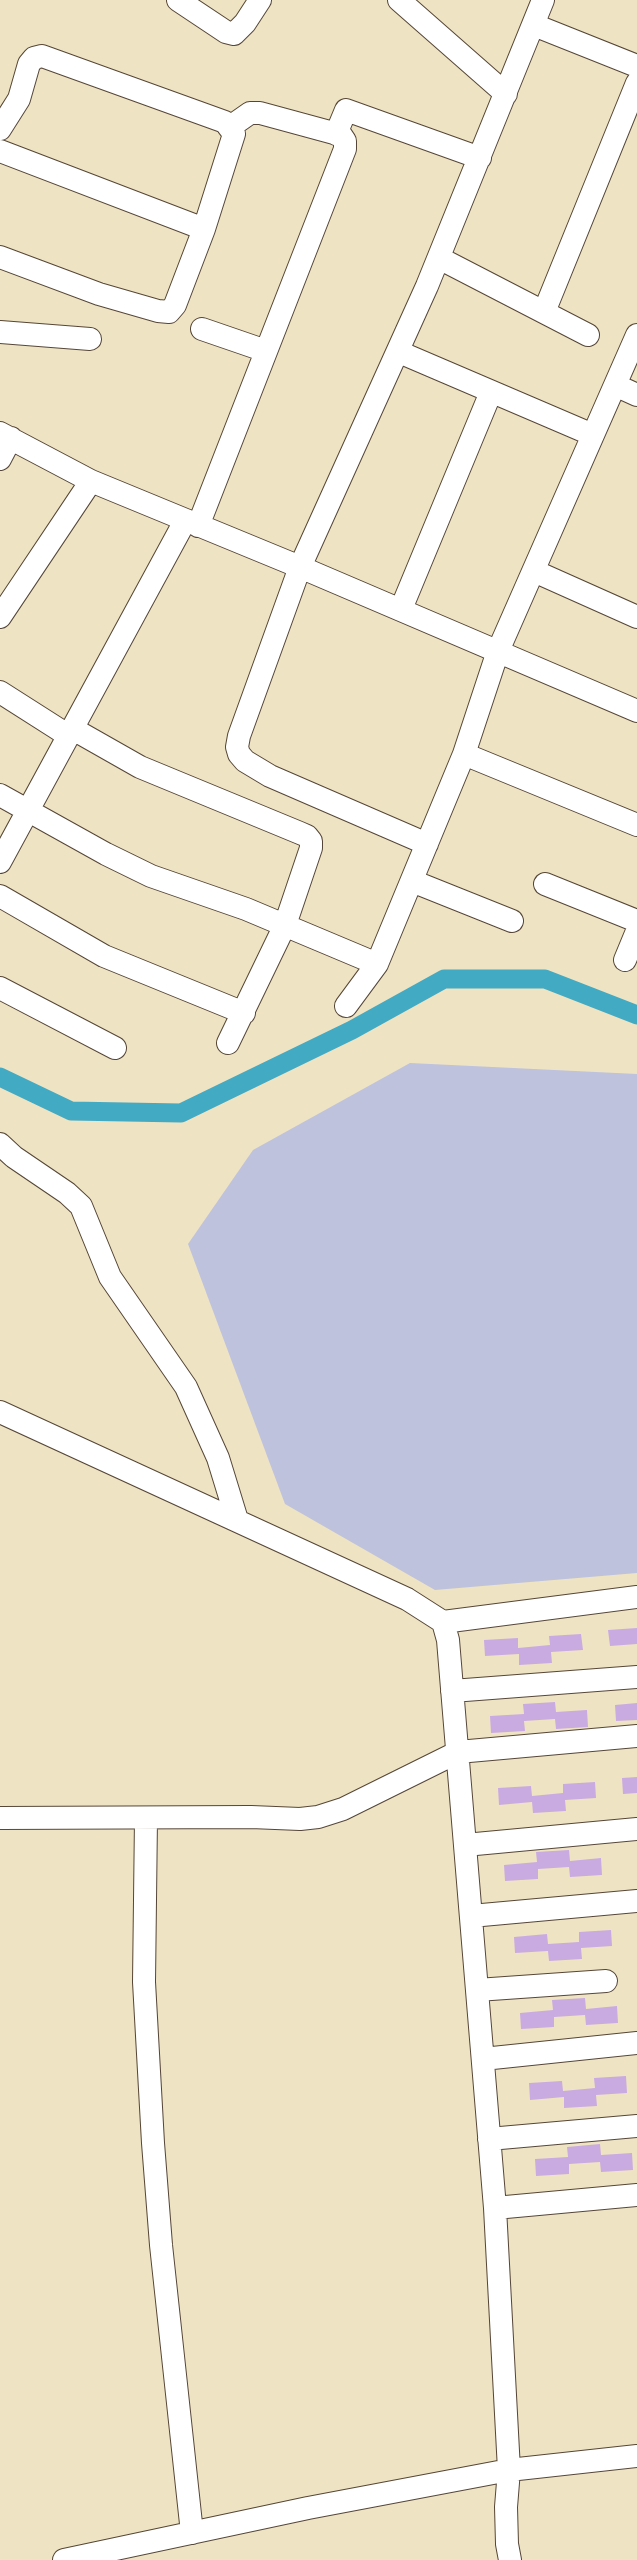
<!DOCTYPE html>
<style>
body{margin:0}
canvas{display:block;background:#eee3c2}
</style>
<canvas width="637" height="2560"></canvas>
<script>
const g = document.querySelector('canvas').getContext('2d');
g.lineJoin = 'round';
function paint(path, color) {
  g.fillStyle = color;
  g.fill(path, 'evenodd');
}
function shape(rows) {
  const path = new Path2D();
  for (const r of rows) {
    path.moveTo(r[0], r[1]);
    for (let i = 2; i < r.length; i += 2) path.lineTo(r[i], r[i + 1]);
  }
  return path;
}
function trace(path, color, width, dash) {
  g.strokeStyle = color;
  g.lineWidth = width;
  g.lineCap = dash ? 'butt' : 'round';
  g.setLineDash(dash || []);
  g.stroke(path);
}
const industrial = shape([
 [410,1063,637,1074,637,1573,435,1590,285,1504,188,1244,253,1150]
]);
const canal = shape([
 [0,1077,71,1111,181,1113,352,1030,444,979,545,979,637,1015]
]);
const building = shape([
 [637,1628,637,1644,610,1646,608,1630],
 [581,1634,583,1650,551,1652,552,1663,519,1665,519,1654,485,1656,484,1640,518,1638,518,1648,550,1645,549,1636],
 [555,1702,556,1712,587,1710,588,1727,556,1729,555,1719,524,1721,525,1731,491,1733,490,1716,524,1714,523,1704],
 [637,1703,637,1720,616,1721,615,1705],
 [637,1777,637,1793,623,1794,622,1778],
 [595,1782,596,1798,565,1800,566,1811,533,1813,532,1802,499,1805,498,1788,531,1786,532,1796,563,1793,563,1784],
 [569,1850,570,1861,601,1858,602,1875,570,1877,569,1867,538,1869,538,1879,505,1881,504,1865,537,1862,536,1852],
 [611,1930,612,1946,581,1948,582,1959,549,1961,548,1951,515,1953,514,1937,547,1934,548,1944,579,1942,579,1932],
 [585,1998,586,2009,617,2006,618,2023,586,2025,585,2015,554,2017,554,2027,521,2029,520,2013,553,2010,552,2000],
 [626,2076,627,2093,596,2095,597,2106,564,2108,564,2097,530,2100,529,2083,562,2081,563,2091,595,2088,594,2078],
 [600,2144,601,2155,632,2153,633,2170,601,2172,600,2162,569,2164,569,2174,536,2176,535,2159,568,2157,567,2147]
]);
const minor = shape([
 [178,0,226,32,234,34,245,23,260,0],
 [399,0,506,94],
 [534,25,637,66],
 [0,129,19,99,29,64,34,58,42,56,225,122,234,134,204,229,175,305,169,312,158,311,99,294,0,257],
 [336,134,346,110,480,158],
 [0,151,204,229],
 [439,258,588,335],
 [544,312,637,83],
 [202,329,266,351],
 [0,332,90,339],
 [399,352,593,435],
 [615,385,637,395],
 [0,433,91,481,300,567,637,711],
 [0,459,11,438],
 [198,526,345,149,345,141,341,135,260,113,250,113,230,127],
 [534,571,637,617],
 [401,609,491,392],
 [0,617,91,481],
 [0,692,69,736],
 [73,729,140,767,300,833,307,836,311,841,311,848,285,925,228,1043],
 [464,754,637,825],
 [0,795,106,854,151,876,246,909,377,964,464,754,498,651,637,335],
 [427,844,270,776,245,761,239,754,237,747,239,736,300,567,427,286,543,0],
 [0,862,185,521],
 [412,881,512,921],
 [545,884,637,921],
 [0,896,104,956,244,1013],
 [625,960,637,931],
 [0,988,115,1048],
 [346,1006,377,964],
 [0,1144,14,1157,67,1193,81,1206,110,1277,186,1387,218,1458,237,1520],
 [0,1412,407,1599,443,1622,448,1640,495,2208,509,2470,506,2507,507,2544,510,2560],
 [443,1622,637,1597],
 [452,1691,637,1677],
 [0,1818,251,1817,300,1819,318,1817,343,1809,458,1752,637,1736],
 [146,1818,144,1982,153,2143,161,2245,192,2533],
 [465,1845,637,1829],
 [471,1916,637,1901],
 [477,1990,606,1981],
 [483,2059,637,2043],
 [489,2139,637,2126],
 [495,2208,637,2195],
 [64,2560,308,2508,509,2470,637,2456]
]);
paint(industrial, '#bfc2dd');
trace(canal, '#43aac3', 19);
paint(building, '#caabe1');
trace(minor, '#564637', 24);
trace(minor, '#fff', 22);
</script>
